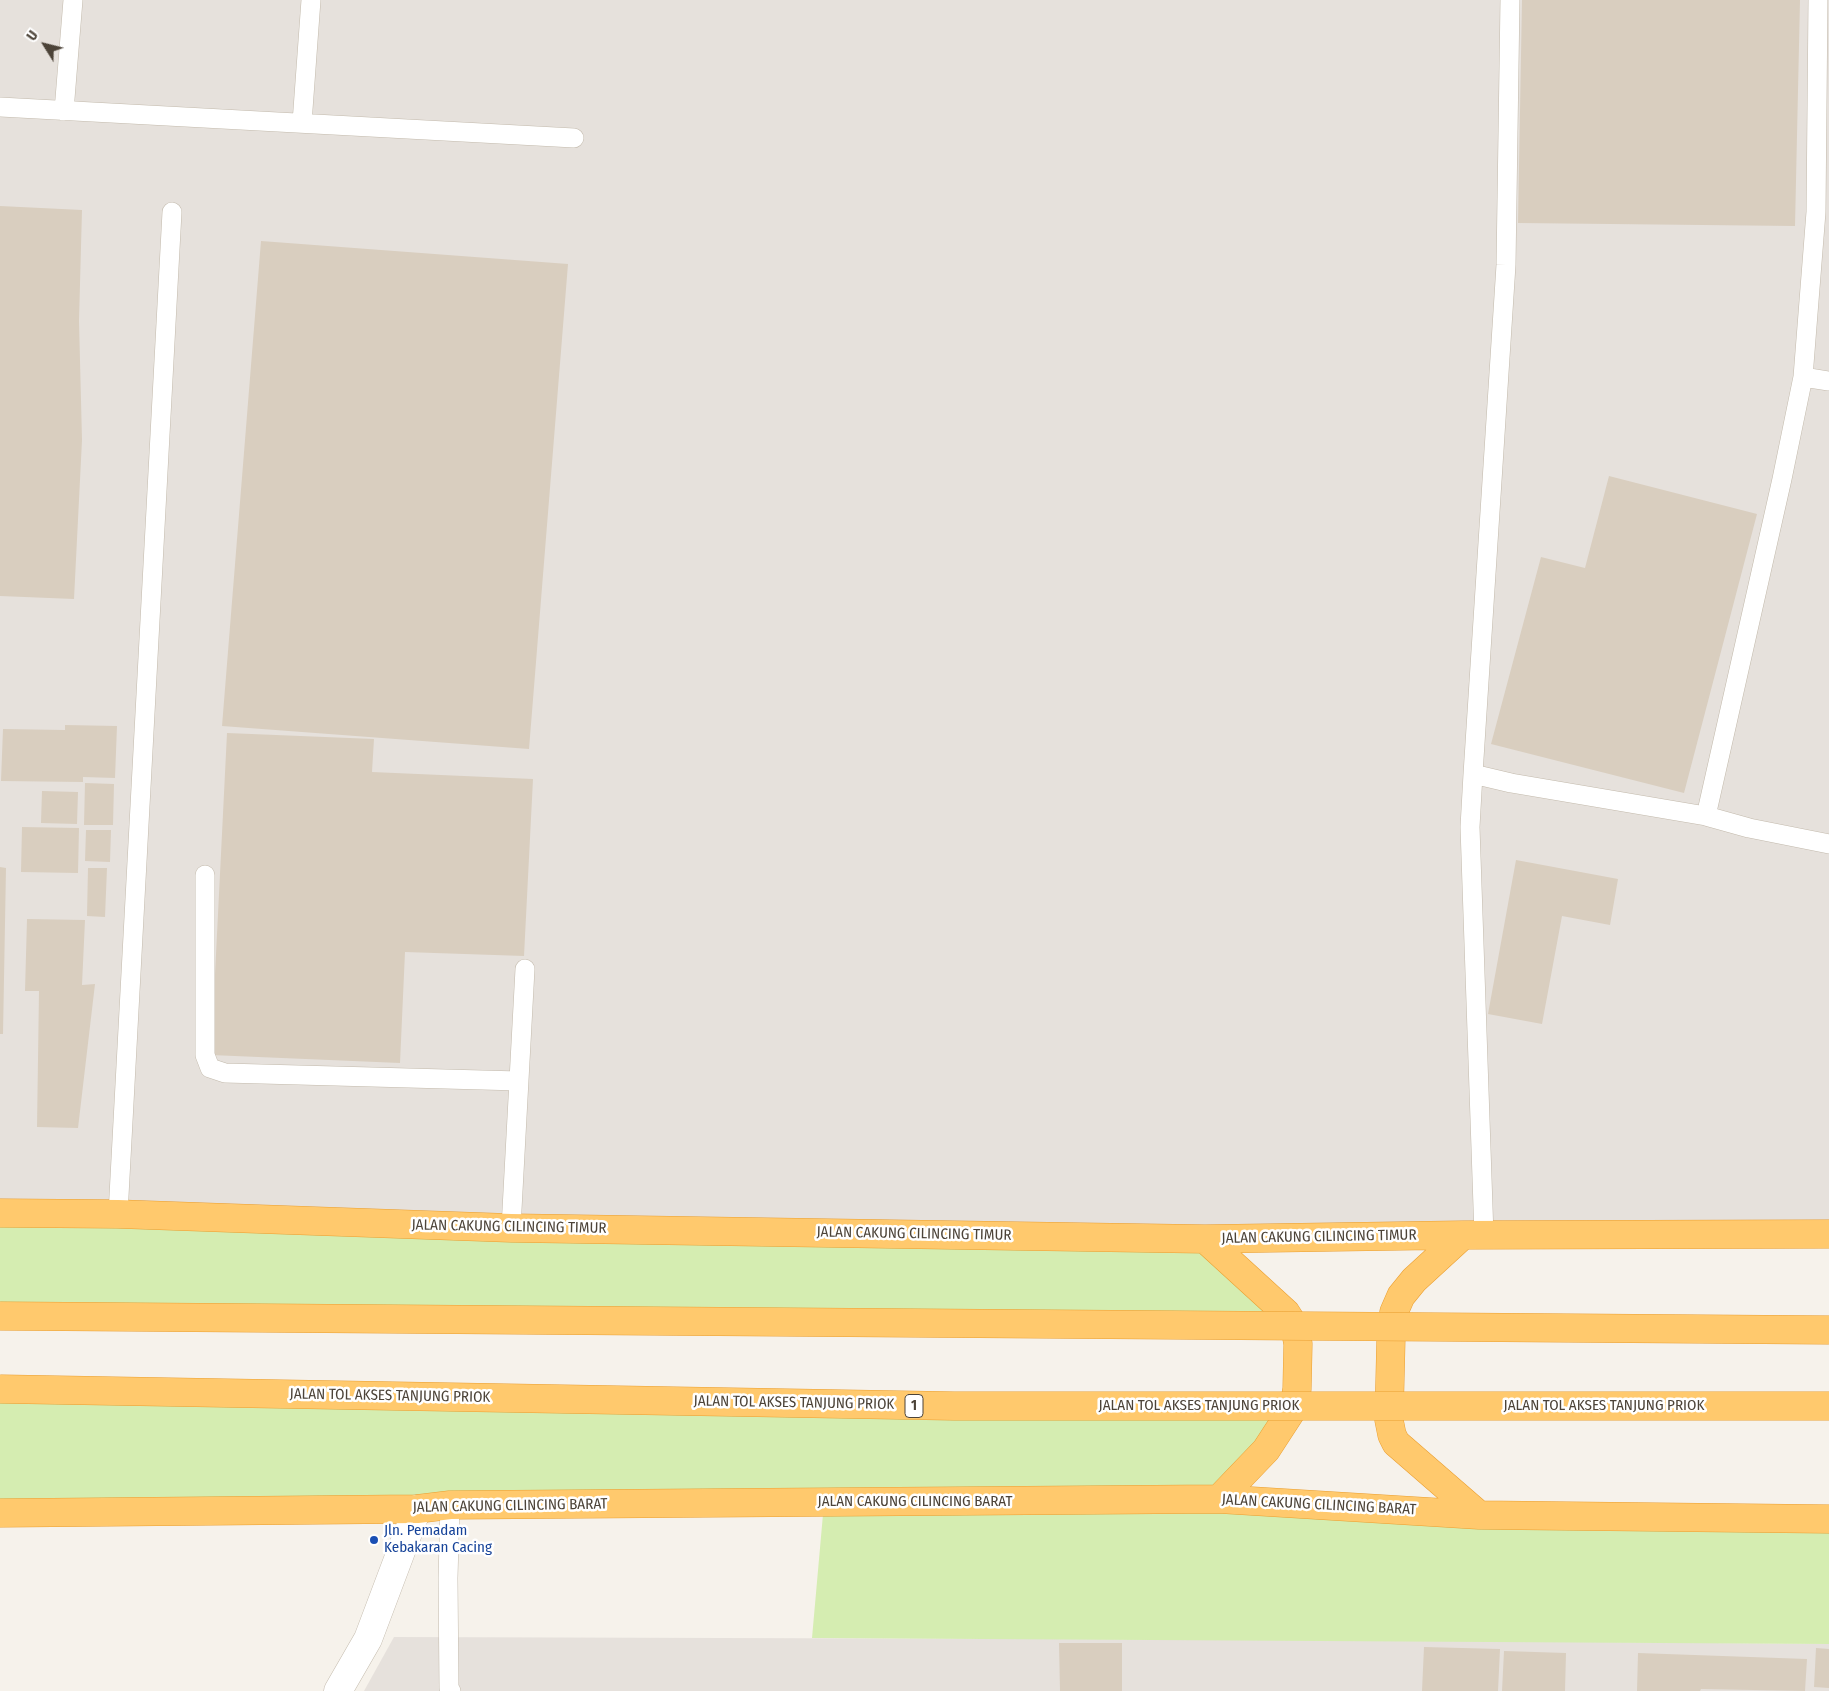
<!DOCTYPE html>
<style>
body{margin:0}
#map{position:relative;width:1829px;height:1691px;overflow:hidden;background:#f6f2eb;font-family:"Fira Sans Condensed",sans-serif}
canvas{display:block}
.north{position:absolute;left:20px;top:20px;width:50px;height:50px;-webkit-text-stroke:4px #fff;paint-order:stroke;rotate:306deg;font-size:14px;font-weight:700;line-height:20px;text-align:center;color:#4c4338}
.north::after{content:'';display:block;margin:auto;width:18px;height:22px;background:#4c4338;clip-path:polygon(50% 0,100% 100%,50% 72%,0 100%)}
</style>
<div id="map">
<canvas width="1829" height="1691"></canvas>
<div class="north">U</div>
</div>
<script>
const g = document.querySelector('canvas').getContext('2d');
g.lineJoin = 'round';
function paint(path, color) {
  g.fillStyle = color;
  g.fill(path, 'evenodd');
}
function shape(rows) {
  const path = new Path2D();
  for (const r of rows) {
    path.moveTo(r[0], r[1]);
    for (let i = 2; i < r.length; i += 2) path.lineTo(r[i], r[i + 1]);
  }
  return path;
}
function trace(path, color, width, dash) {
  g.strokeStyle = color;
  g.lineWidth = width;
  g.lineCap = dash ? 'butt' : 'round';
  g.setLineDash(dash || []);
  g.stroke(path);
}
function drawText(font, color, halo, rows, align = 'center') {
  g.font = font + ' "Fira Sans Condensed",sans-serif';
  g.lineWidth = 5;
  g.setLineDash([]);
  g.textBaseline = 'middle';
  g.strokeStyle = halo;
  g.fillStyle = color;
  for (const [text, x, y, turn = 0] of rows) {
    g.save();
    g.translate(x, y);
    g.rotate((+turn || 0) * Math.PI / 180);
    g.textAlign = isNaN(turn) ? turn : align;
    if (halo) g.strokeText(text, 0, 0);
    g.fillText(text, 0, 0);
    g.restore();
  }
}
const industrial = shape([
 [0,0,1829,0,1829,1223,1484,1236,0,1212],
 [394,1637,1373,1640,1829,1644,1829,1691,364,1691]
]);
const green = shape([
 [0,1213,1205,1239,1286,1313,0,1316],
 [0,1389,1295,1399,1220,1499,1829,1519,1829,1644,812,1638,824,1503,0,1512]
]);
const building = shape([
 [1522,0,1800,0,1795,226,1518,223],
 [0,206,82,210,79,321,82,440,74,599,0,596],
 [261,241,568,264,529,749,222,726],
 [1609,476,1757,514,1684,793,1491,744,1541,557,1585,568],
 [65,725,117,726,115,778,83,777,83,782,1,781,3,729,65,730],
 [227,733,374,739,372,772,533,779,524,956,405,952,400,1063,211,1055],
 [85,783,114,784,113,825,84,825],
 [42,791,78,792,77,824,41,823],
 [22,827,79,828,78,873,21,872],
 [86,830,111,830,110,862,85,861],
 [1516,860,1618,879,1610,925,1562,916,1542,1024,1488,1014],
 [0,867,6,868,3,1034,0,1034],
 [88,868,107,868,105,917,87,916],
 [27,919,85,920,82,985,95,984,78,1128,37,1127,39,991,25,991],
 [1059,1643,1122,1643,1122,1691,1060,1691],
 [1424,1647,1500,1649,1498,1691,1422,1691],
 [1816,1648,1829,1649,1829,1688,1814,1687],
 [1504,1651,1566,1653,1565,1691,1502,1691],
 [1638,1653,1807,1659,1805,1691,1701,1689,1700,1691,1637,1691]
]);
const lane = shape([
 [0,107,574,138],
 [64,111,73,0],
 [302,123,311,0],
 [1803,377,1829,381],
 [1473,774,1506,265,1510,0],
 [1706,816,1782,479,1803,377,1816,212,1818,0],
 [205,875,205,1055,210,1068,225,1073,519,1081],
 [118,1214,172,212],
 [511,1228,525,969],
 [1484,1236,1470,827,1473,774,1511,783,1706,816,1749,828,1829,844],
 [450,1505,448,1578,449,1688,451,1691]
]);
const street = shape([
 [338,1691,368,1639,417,1509]
]);
const highway = shape([
 [0,1213,118,1214,511,1228,1205,1239,1463,1235,1829,1234],
 [1463,1235,1414,1280,1401,1296,1394,1312,1391,1338,1389,1420,1392,1435,1396,1443,1479,1515],
 [1205,1239,1286,1313,1295,1327,1298,1344,1297,1389,1294,1407,1266,1450,1219,1499],
 [0,1513,417,1509,450,1505,1219,1499,1479,1515,1829,1519]
]);
const highwayBridge = shape([
 [0,1316,1829,1330],
 [0,1389,954,1406,1829,1406]
]);
const markers = [
 [374,1540,5,"#1a4fb4"]
];
const shields = [
 [914,1406,18]
];
const shieldNames = [
 ["1",914,1406]
];
const streetNames = [
 ["JALAN CAKUNG CILINCING TIMUR",509,1227,1],
 ["JALAN CAKUNG CILINCING TIMUR",914,1234,1],
 ["JALAN CAKUNG CILINCING TIMUR",1319,1237,-1],
 ["JALAN TOL AKSES TANJUNG PRIOK",390,1396,1],
 ["JALAN TOL AKSES TANJUNG PRIOK",794,1403,1],
 ["JALAN TOL AKSES TANJUNG PRIOK",1199,1406],
 ["JALAN TOL AKSES TANJUNG PRIOK",1604,1406],
 ["JALAN CAKUNG CILINCING BARAT",915,1502],
 ["JALAN CAKUNG CILINCING BARAT",1319,1505,3],
 ["JALAN CAKUNG CILINCING BARAT",510,1506,-1]
];
const transitNames = [
 ["Jln. Pemadam",384,1531],
 ["Kebakaran Cacing",384,1548]
];
paint(industrial, '#e6e1dc');
paint(green, '#d5edb1');
paint(building, '#d9cebf');
trace(lane, '#c3baac', 20);
trace(street, '#c3baac', 29);
trace(highway, '#ea9f31', 29);
trace(lane, '#fff', 19);
trace(street, '#fff', 28);
trace(highway, '#ffc96d', 28);
trace(highwayBridge, '#ea9f31', 29, []);
trace(highwayBridge, '#ffc96d', 28);
for (const [x, y, r, color] of markers) {
  const dot = new Path2D();
  dot.arc(x, y, r, 0, 2 * Math.PI);
  g.fillStyle = color;
  g.fill(dot);
  trace(dot, '#fff', 2);
}
for (const [x, y, w] of shields) {
  const box = new Path2D();
  box.roundRect(x - w / 2, y - 11.5, w, 23, 4);
  g.fillStyle = '#fff';
  g.fill(box);
  trace(box, '#4c4338', 1);
}
drawText('bold 14px', '#4c4338', null, shieldNames);
drawText('15px', '#4c4338', '#fff', streetNames);
drawText('15px', '#164399', '#fff', transitNames, 'left');
</script>
